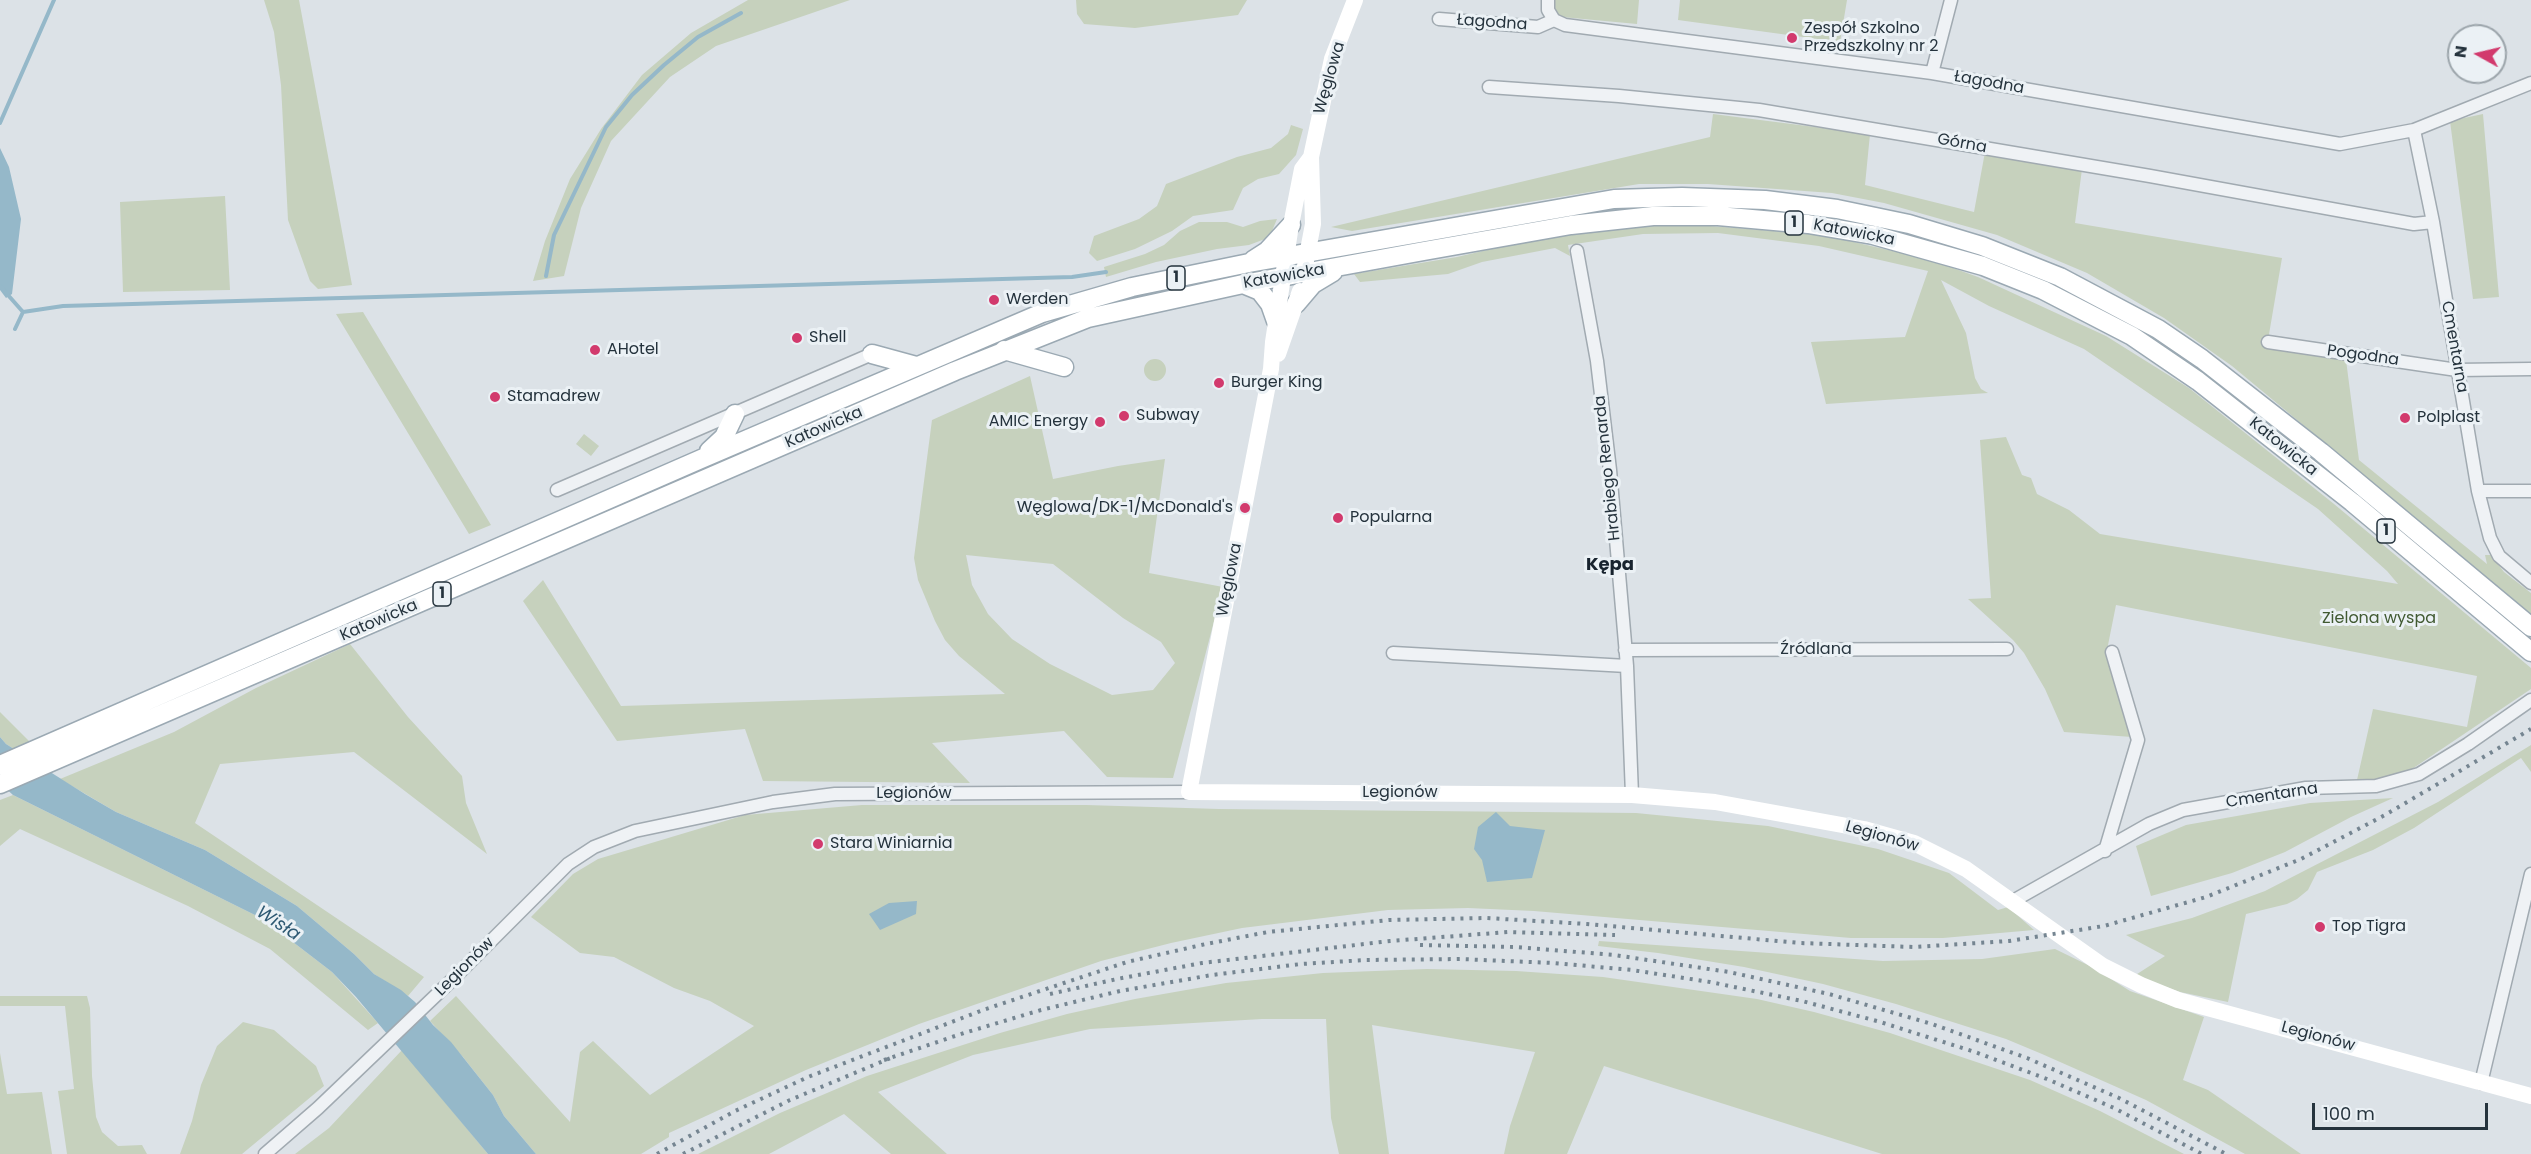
<!DOCTYPE html>
<meta charset="utf-8">
<style>
body{margin:0}
#map{position:relative;width:2531px;height:1154px;overflow:hidden;background:#dce2e7;font-family:Poppins,sans-serif}
canvas{display:block}
.north{position:absolute;left:2447px;top:24px;width:60px;height:60px;box-sizing:border-box;background:#ebf1f5;border:2px solid #9ca5ab;border-radius:50%;rotate:278deg;font-size:16px;font-weight:700;line-height:24px;text-align:center;color:#25333d}
.north::after{content:'';display:block;margin:auto;width:21px;height:27px;background:#d23a6d;clip-path:polygon(50% 0,100% 100%,50% 72%,0 100%)}
.scale{position:absolute;left:2312px;top:1103px;width:176px;height:27px;box-sizing:border-box;border:3px solid #25333d;border-top:0;padding-left:8px;font-size:18px;line-height:21px;white-space:nowrap;color:#25333d;-webkit-text-stroke:4px #ebf1f5;paint-order:stroke}
</style>
<div id="map">
<canvas width="2531" height="1154"></canvas>
<div class="north">N</div>
<div class="scale">100 m</div>
</div>
<script>
const g = document.querySelector('canvas').getContext('2d');
g.lineJoin = 'round';
function paint(path, color) {
  g.fillStyle = color;
  g.fill(path, 'evenodd');
}
function shape(rows) {
  const path = new Path2D();
  for (const r of rows) {
    if (r.length === 3) {
      path.moveTo(r[0] + r[2], r[1]);
      path.arc(r[0], r[1], r[2], 0, 2 * Math.PI);
      continue;
    }
    path.moveTo(r[0], r[1]);
    for (let i = 2; i < r.length; i += 2) path.lineTo(r[i], r[i + 1]);
  }
  return path;
}
function trace(path, color, width, dash) {
  g.strokeStyle = color;
  g.lineWidth = width;
  g.lineCap = dash ? 'butt' : 'round';
  g.setLineDash(dash || []);
  g.stroke(path);
}
function drawText(font, color, halo, rows, align = 'center') {
  g.font = font + ' Poppins,sans-serif';
  g.lineWidth = 6;
  g.setLineDash([]);
  g.textBaseline = 'middle';
  g.strokeStyle = halo;
  g.fillStyle = color;
  for (const [text, x, y, turn = 0] of rows) {
    g.save();
    g.translate(x, y);
    g.rotate((+turn || 0) * Math.PI / 180);
    g.textAlign = isNaN(turn) ? turn : align;
    if (halo) g.strokeText(text, 0, 0);
    g.fillText(text, 0, 0);
    g.restore();
  }
}
const green = shape([
 [264,0,299,0,352,285,318,289,310,281,288,220,281,85,274,32],
 [748,0,850,0,716,46,670,77,611,141,581,208,564,276,533,281,545,241,570,179,601,129,642,75,691,33],
 [1076,0,1247,0,1238,15,1135,28,1084,24,1077,14],
 [1554,0,1639,0,1637,24,1562,17,1557,15,1553,7],
 [1680,0,1847,0,1840,42,1678,20],
 [1713,114,1870,134,1865,185,1974,212,1985,152,2082,169,2075,223,2282,258,2267,346,2346,360,2359,460,2487,564,2485,555,2491,555,2504,572,2531,593,2531,614,2232,366,2164,318,2087,273,1997,235,1884,203,1832,193,1708,184,1639,184,1352,231,1331,227,1710,137],
 [2483,114,2499,297,2473,299,2450,121],
 [1291,125,1303,129,1296,155,1279,174,1258,179,1243,188,1233,210,1193,216,1172,231,1135,249,1097,261,1089,253,1094,236,1139,219,1157,206,1166,184,1237,157,1271,148,1288,134],
 [225,196,230,290,123,292,120,202],
 [1277,219,1272,231,1265,239,1249,245,1217,249,1156,262,1106,277,1104,267,1145,254,1164,245,1180,231,1199,222,1227,222,1243,227,1260,221],
 [1686,224,1823,235,1928,259,1978,277,2106,336,2189,388,2334,504,2531,668,2531,689,2406,773,2380,780,2357,780,2373,709,2467,727,2477,676,2116,605,2107,650,2132,737,2064,732,2045,689,2024,653,2013,640,1968,599,1991,598,1980,440,2006,437,2022,475,2031,478,2037,494,2069,510,2100,534,2398,584,2387,571,2318,509,2084,349,1989,306,1941,280,1966,333,1975,378,1981,389,1988,393,1826,404,1811,342,1905,337,1928,271,1819,246,1718,233,1643,234,1568,245,1570,256,1555,248,1482,262,1448,274,1360,282,1354,274,1457,257,1530,240,1632,227],
 [363,312,491,525,469,534,336,314],
 [1155,370,11],
 [1030,376,1053,479,1118,466,1165,459,1149,573,1223,587,1173,778,1107,777,1064,731,932,743,970,783,763,781,745,729,617,741,523,601,543,580,621,706,1005,694,959,656,945,640,935,621,918,580,914,558,932,420],
 [966,555,1053,564,1123,618,1161,642,1175,663,1153,690,1112,695,1050,664,1012,639,988,614,972,585],
 [584,434,599,446,591,456,576,444],
 [350,644,408,717,462,776,466,803,487,854,354,752,220,764,195,823,424,977,408,996,374,974,354,954,297,906,205,850,116,812,60,779,174,732,256,688],
 [0,712,32,744,17,751,6,744,0,737],
 [2531,745,2531,772,2521,758,2414,828,2373,850,2317,872,2308,890,2297,899,2287,904,2246,914,2228,1002,2180,992,2134,976,2165,956,2126,935,2192,918,2265,891,2438,802],
 [13,795,263,919,332,972,378,1023,368,1030,270,949,188,906,20,829,0,846,0,800],
 [2393,798,2351,817,2285,852,2232,873,2151,896,2136,846,2186,825,2310,803],
 [862,805,1086,805,1219,809,1636,813,1768,826,1878,849,1949,873,1998,910,2008,907,2034,930,1943,938,1851,938,1534,911,1468,908,1388,910,1242,928,1171,943,1101,961,919,1024,806,1070,669,1133,669,1137,641,1154,536,1154,504,1116,493,1095,463,1057,430,1021,456,996,570,1122,580,1052,593,1041,650,1095,754,1026,710,1001,674,988,614,957,580,953,531,917,573,874,598,859,745,815],
 [1599,941,1883,961,1982,959,2055,949,2092,967,2130,991,2204,1017,2183,1080,2208,1090,2301,1154,2245,1154,2146,1100,2042,1054,2006,1039,1896,1004,1823,984,1744,967,1658,953,1598,946],
 [1427,969,1516,971,1603,977,1757,999,1814,1012,1890,1033,2030,1080,2100,1111,2184,1154,1882,1154,1604,1066,1567,1154,1504,1154,1510,1126,1535,1052,1372,1025,1389,1154,1339,1154,1331,1118,1326,1019,1262,1019,1090,1029,973,1055,878,1092,947,1154,891,1154,844,1114,769,1154,698,1154,780,1113,867,1076,1000,1033,1067,1014,1135,999,1226,983,1323,973],
 [0,996,87,996,90,1008,92,1076,96,1117,102,1132,118,1146,142,1145,147,1154,67,1154,58,1091,74,1089,65,1006,0,1006],
 [243,1022,274,1030,316,1066,324,1086,242,1154,180,1154,192,1121,201,1085,217,1046],
 [402,1050,488,1154,295,1154,329,1128],
 [0,1053,7,1094,42,1092,52,1154,0,1154]
]);
const water = shape([
 [0,148,9,167,21,219,12,294,6,298,0,290],
 [0,737,6,744,85,794,116,812,205,850,297,906,354,954,374,974,401,990,415,1002,433,1025,451,1042,493,1095,504,1116,536,1154,488,1154,356,997,332,972,263,919,13,795,0,783],
 [1496,812,1510,826,1545,830,1532,878,1487,882,1482,860,1474,849,1478,827],
 [917,901,916,914,880,930,869,914,889,903]
]);
const stream = shape([
 [0,123,54,0],
 [546,276,554,235,606,127,632,95,664,65,698,37,741,13],
 [0,286,23,312],
 [23,312,63,306,1072,277,1106,272],
 [15,329,23,312]
]);
const street = shape([
 [1548,0,1548,10,1554,20],
 [1439,19,1538,27,1554,20,1565,25,1932,73,2340,144,2414,130,2531,83],
 [1932,73,1951,0],
 [1489,87,1619,96,1759,110,2150,176,2414,224,2433,222],
 [2414,130,2433,222,2478,491,2490,538,2499,556,2531,583],
 [1577,251,1597,361,1610,470,1627,666,1632,795],
 [2268,342,2457,370,2531,369],
 [557,490,872,354],
 [2478,491,2531,491],
 [1625,650,2007,649],
 [1393,653,1627,666],
 [2105,851,2138,740,2112,652],
 [2013,901,2149,824,2183,810,2306,788,2376,786,2419,774,2468,744,2531,700],
 [2481,1083,2531,874],
 [265,1154,318,1108,453,979,568,864,594,847,635,831,773,802,835,794,1189,792]
]);
const secondary = shape([
 [1311,157,1302,169,1291,225,1273,342,1271,369,1189,792,1632,795,1715,802,1864,829,1914,843,1966,869,2103,966,2141,985,2178,1000,2531,1096],
 [1305,266,1313,224,1311,157,1332,59,1355,0],
 [1278,354,1300,291]
]);
const primary = shape([
 [1253,260,1267,251,1291,225],
 [1243,284,1260,291,1270,304,1276,321],
 [1296,304,1313,284,1333,272],
 [1004,350,1064,367],
 [872,354,916,366],
 [709,451,724,437,735,414],
 [0,765,701,459,1042,313,1132,287,1249,263,1614,199,1682,197,1765,200,1837,209,1909,224,1982,246,2060,277,2158,329,2202,359,2321,452,2531,627],
 [0,784,955,371,1088,318,1243,284,1424,251,1571,225,1653,216,1718,216,1808,224,1873,235,1983,266,2043,290,2132,336,2198,381,2352,502,2531,652]
]);
const rail = shape([
 [1420,945,1516,947,1614,955,1729,972,1829,994,1932,1024,2027,1058,2119,1098,2226,1154],
 [1050,994,1117,979,1202,963,1390,941,1508,932,1615,935],
 [884,1060,964,1033,1041,1010,1120,991,1212,975,1301,964,1366,960,1460,959,1554,963,1632,970,1710,982,1802,1001,1877,1021,1975,1052,2047,1079,2114,1108,2202,1154],
 [657,1154,735,1111,808,1077,983,1010,1127,962,1206,944,1268,932,1389,920,1486,918,1587,924,1800,943,1914,947,2009,941,2104,926,2206,897,2301,859,2385,815,2531,729],
 [683,1154,790,1100,893,1057]
]);
const markers = [
 [1792,38,6,"#d23a6d"],
 [994,300,6,"#d23a6d"],
 [797,338,6,"#d23a6d"],
 [595,350,6,"#d23a6d"],
 [1219,383,6,"#d23a6d"],
 [495,397,6,"#d23a6d"],
 [1124,416,6,"#d23a6d"],
 [2405,418,6,"#d23a6d"],
 [1100,422,6,"#d23a6d"],
 [1245,508,6,"#d23a6d"],
 [1338,518,6,"#d23a6d"],
 [818,844,6,"#d23a6d"],
 [2320,927,6,"#d23a6d"]
];
const shields = [
 [1794,223,18],
 [1176,278,18],
 [2386,531,18],
 [442,594,18]
];
const shieldNames = [
 ["1",1794,223],
 ["1",1176,278],
 ["1",2386,531],
 ["1",442,594]
];
const streetNames = [
 ["Łagodna",1492,23,4],
 ["Węglowa",1330,78,-74],
 ["Łagodna",1989,83,10],
 ["Górna",1962,144,10],
 ["Katowicka",1854,233,11],
 ["Katowicka",1284,277,-10],
 ["Cmentarna",2454,347,80],
 ["Pogodna",2363,356,8],
 ["Katowicka",824,428,-23],
 ["Katowicka",2283,447,39],
 ["Hrabiego Renarda",1608,468,-96],
 ["Węglowa",1230,580,-79],
 ["Katowicka",379,621,-23],
 ["Źródlana",1816,650],
 ["Legionów",1400,793],
 ["Legionów",914,794],
 ["Cmentarna",2272,796,-9],
 ["Legionów",1882,837,16],
 ["Legionów",465,967,-45],
 ["Legionów",2318,1037,15]
];
const poiNames = [
 ["Zespół Szkolno",1804,29],
 ["Przedszkolny nr 2",1804,47],
 ["Werden",1006,300],
 ["Shell",809,338],
 ["AHotel",607,350],
 ["Burger King",1231,383],
 ["Stamadrew",507,397],
 ["Subway",1136,416],
 ["Polplast",2417,418],
 ["AMIC Energy",1088,422,"right"],
 ["Węglowa/DK-1/McDonald's",1233,508,"right"],
 ["Popularna",1350,518],
 ["Stara Winiarnia",830,844],
 ["Top Tigra",2332,927]
];
const parkNames = [
 ["Zielona wyspa",2379,619]
];
const neighbourhoodNames = [
 ["Kępa",1610,565]
];
const waterNames = [
 ["Wisła",278,924,33]
];
paint(green, '#c6d1bd');
paint(water, '#95b8c9');
trace(stream, '#95b8c9', 4);
trace(street, '#a1aab1', 15);
trace(primary, '#9ba9b3', 21);
trace(street, '#eff2f5', 12);
trace(secondary, '#fff', 16);
trace(primary, '#fff', 18);
trace(rail, '#758591', 4, [3, 6]);
for (const [x, y, r, color] of markers) {
  const dot = new Path2D();
  dot.arc(x, y, r, 0, 2 * Math.PI);
  g.fillStyle = color;
  g.fill(dot);
  trace(dot, '#ebf1f5', 2);
}
for (const [x, y, w] of shields) {
  const box = new Path2D();
  box.roundRect(x - w / 2, y - 12, w, 24, 4.5);
  g.fillStyle = '#ebf1f5';
  g.fill(box);
  trace(box, '#25333d', 1.5);
}
drawText('bold 15px', '#25333d', null, shieldNames);
drawText('16px', '#25333d', '#ebf1f5', streetNames);
drawText('16px', '#25333d', '#ebf1f5', poiNames, 'left');
drawText('16px', '#415a32', '#ebf1f5', parkNames);
drawText('bold 18px', '#18232e', '#ebf1f5', neighbourhoodNames);
drawText('italic 18px', '#2e5973', '#ebf1f5', waterNames);
</script>
